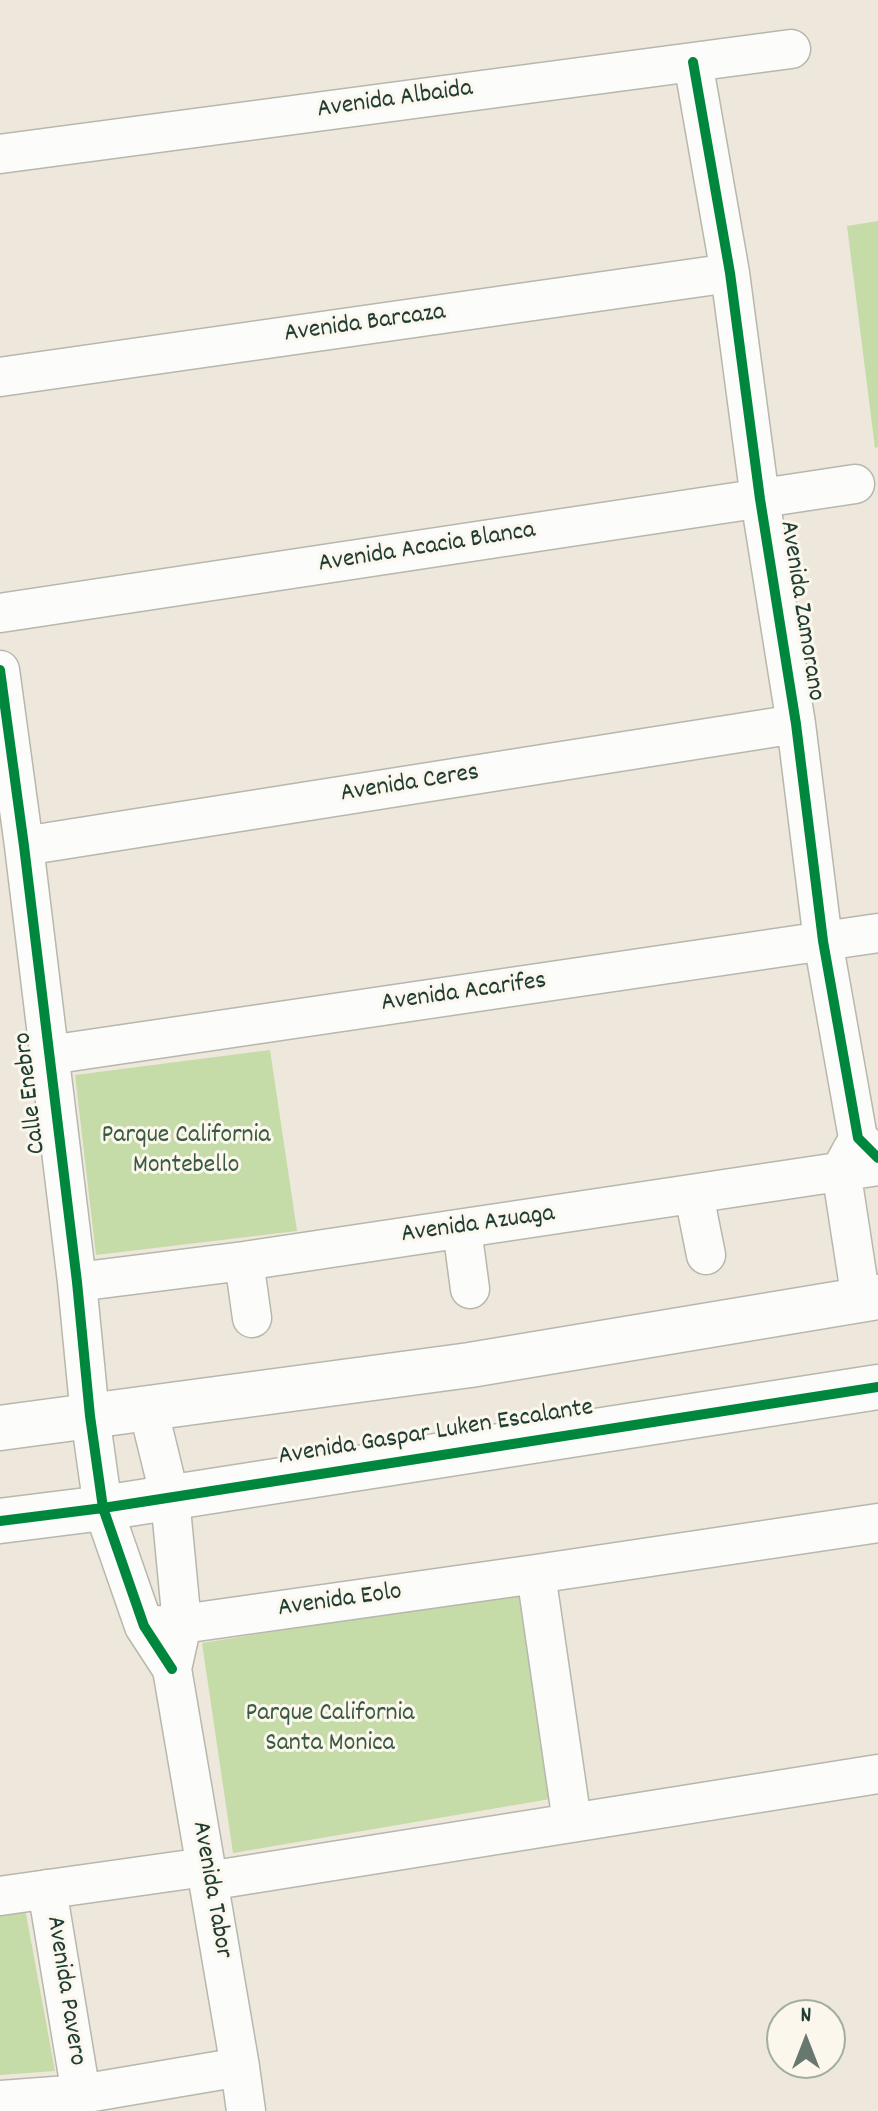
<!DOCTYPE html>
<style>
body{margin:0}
#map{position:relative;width:878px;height:2111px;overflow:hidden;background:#eee8dc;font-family:Dekko,sans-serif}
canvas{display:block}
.north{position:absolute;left:766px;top:1999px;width:80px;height:80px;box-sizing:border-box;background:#fbf7ec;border:2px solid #a3ada2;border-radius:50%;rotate:0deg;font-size:22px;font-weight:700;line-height:32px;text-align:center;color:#1f3d34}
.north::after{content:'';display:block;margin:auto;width:28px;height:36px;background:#67796f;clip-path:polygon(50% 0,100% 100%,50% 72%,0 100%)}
</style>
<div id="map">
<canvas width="878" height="2111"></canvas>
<div class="north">N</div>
</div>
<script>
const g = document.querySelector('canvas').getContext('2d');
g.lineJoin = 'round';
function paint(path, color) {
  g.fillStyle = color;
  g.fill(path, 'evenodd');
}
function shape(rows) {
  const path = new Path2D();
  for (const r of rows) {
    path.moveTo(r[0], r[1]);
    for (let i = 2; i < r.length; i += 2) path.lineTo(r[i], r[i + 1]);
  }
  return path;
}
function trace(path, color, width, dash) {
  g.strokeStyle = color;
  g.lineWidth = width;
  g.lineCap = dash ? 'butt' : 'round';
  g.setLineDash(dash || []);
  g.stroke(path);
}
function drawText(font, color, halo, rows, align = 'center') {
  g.font = font + ' Dekko,sans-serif';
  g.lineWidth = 6;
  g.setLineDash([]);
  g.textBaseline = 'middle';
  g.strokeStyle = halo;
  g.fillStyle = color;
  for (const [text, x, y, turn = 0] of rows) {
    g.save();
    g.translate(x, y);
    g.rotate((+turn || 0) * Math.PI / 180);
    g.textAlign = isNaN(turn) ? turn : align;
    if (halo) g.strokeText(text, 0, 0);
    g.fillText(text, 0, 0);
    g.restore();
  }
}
const green = shape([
 [878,221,878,447,875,448,847,226],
 [270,1050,297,1231,96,1255,75,1075],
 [519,1592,556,1798,233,1853,202,1643],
 [24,1903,55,2071,0,2075,0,1906]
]);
const street = shape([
 [693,62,730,273,760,499,796,724,823,941,858,1138,878,1158],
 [0,154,791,49],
 [0,377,730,273],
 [0,613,855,484],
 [0,670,24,846,77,1282,90,1416,103,1508,144,1626,172,1669],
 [24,846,796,724],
 [49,1055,878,933],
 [853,1148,841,1170,861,1300],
 [694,1195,706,1255],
 [462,1229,470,1289],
 [244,1261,252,1318],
 [77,1282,244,1261,878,1166],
 [148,1408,170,1498,182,1624,172,1669,240,2067,246,2111],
 [536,1574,572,1822],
 [144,1626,182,1624,536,1574,878,1523],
 [208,1881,878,1774],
 [47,1889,81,2094],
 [0,1896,205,1867],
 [0,2100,81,2094,240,2067]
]);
const secondary = shape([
 [0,1428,470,1365,878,1297],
 [0,1521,103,1508,878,1387]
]);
const cycleway = shape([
 [693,62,730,273,760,499,796,724,823,941,858,1138,878,1158],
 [0,670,24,846,77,1282,90,1416,103,1508,144,1626,172,1669],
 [0,1521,103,1508,878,1387]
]);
const streetNames = [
 ["Avenida Albaida",395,101,-8],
 ["Avenida Barcaza",365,325,-8],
 ["Avenida Acacia Blanca",427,549,-9],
 ["Avenida Zamorano",800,611,81],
 ["Avenida Ceres",410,785,-9],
 ["Avenida Acarifes",464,994,-8],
 ["Calle Enebro",32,1093,-97],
 ["Avenida Azuaga",478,1226,-8],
 ["Avenida Gaspar Luken Escalante",436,1434,-9],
 ["Avenida Eolo",340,1602,-8],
 ["Avenida Tabor",210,1890,80],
 ["Avenida Pavero",64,1991,81]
];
const parkNames = [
 ["Parque California",186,1137],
 ["Montebello",186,1167],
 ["Parque California",330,1715],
 ["Santa Monica",330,1745]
];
paint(green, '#c5dba8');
trace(street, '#b8b7ae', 41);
trace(secondary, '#b8b7ae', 47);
trace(street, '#fcfcfa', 38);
trace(secondary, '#fcfcfa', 44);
trace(cycleway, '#00873e', 10);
drawText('26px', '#1f3d34', '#fbf7ec', streetNames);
drawText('26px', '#3a5b43', '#fbf7ec', parkNames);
</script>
